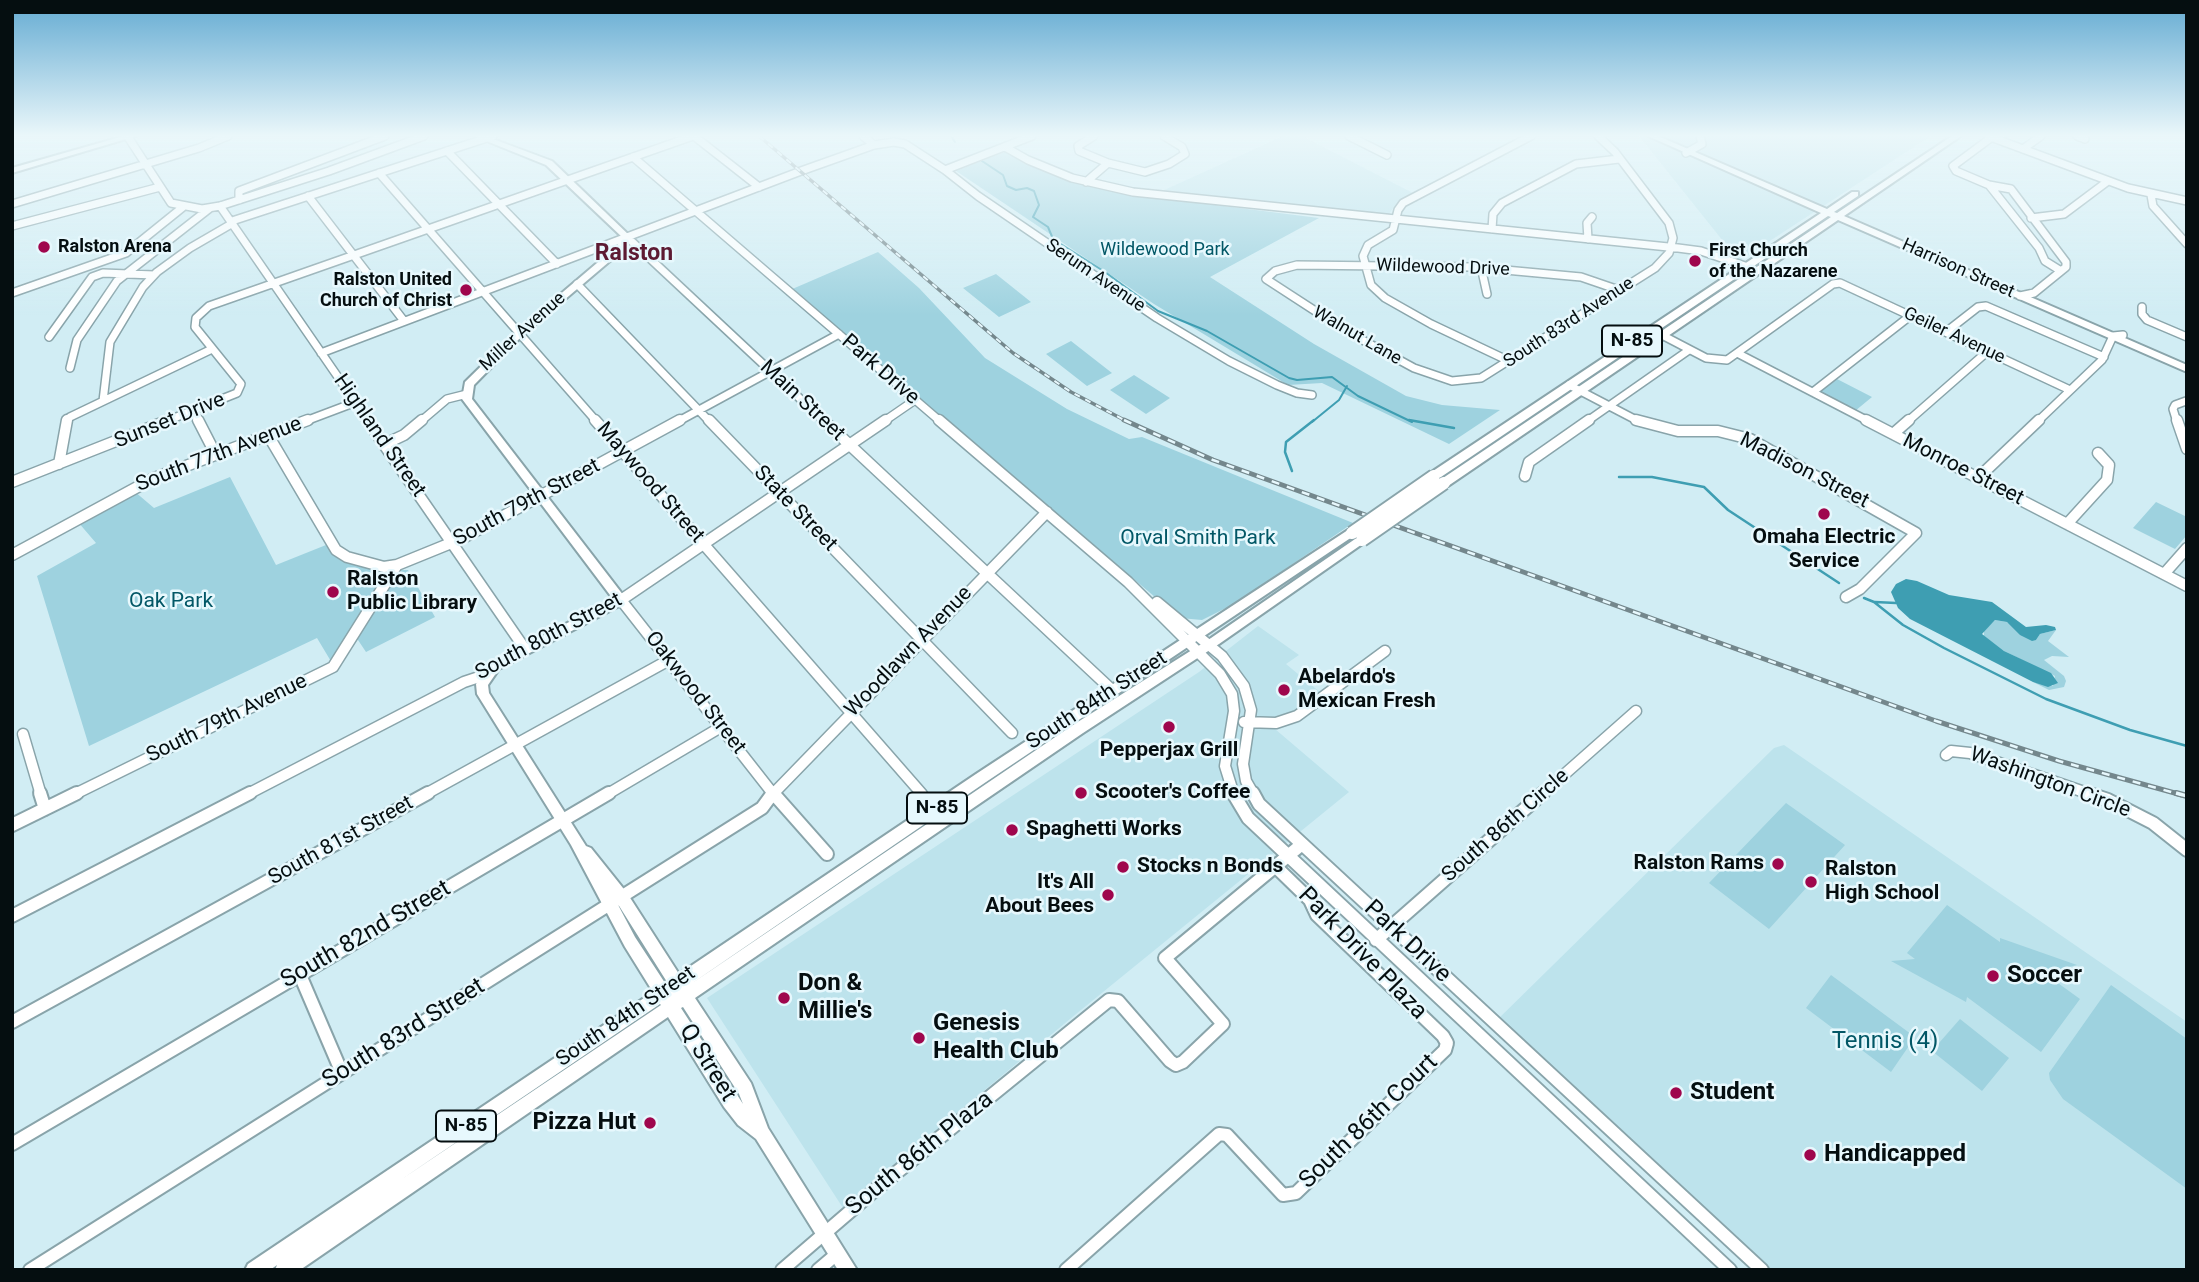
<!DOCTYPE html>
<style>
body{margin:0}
#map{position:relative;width:2199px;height:1282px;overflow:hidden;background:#d1edf4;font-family:Roboto,sans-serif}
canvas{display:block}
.frame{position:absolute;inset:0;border:14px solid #050e10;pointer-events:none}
</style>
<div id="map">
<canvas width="2199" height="1282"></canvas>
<div class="frame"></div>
</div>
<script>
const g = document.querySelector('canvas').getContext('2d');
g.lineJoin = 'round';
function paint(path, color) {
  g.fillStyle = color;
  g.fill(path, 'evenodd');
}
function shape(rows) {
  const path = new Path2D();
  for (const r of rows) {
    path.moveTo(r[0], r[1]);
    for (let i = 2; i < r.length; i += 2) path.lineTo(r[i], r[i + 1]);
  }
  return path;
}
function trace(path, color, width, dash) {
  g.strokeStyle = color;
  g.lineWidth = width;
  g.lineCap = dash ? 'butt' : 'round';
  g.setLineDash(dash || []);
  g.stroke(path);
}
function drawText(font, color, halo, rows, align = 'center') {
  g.font = font + ' Roboto,sans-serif';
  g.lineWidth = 5;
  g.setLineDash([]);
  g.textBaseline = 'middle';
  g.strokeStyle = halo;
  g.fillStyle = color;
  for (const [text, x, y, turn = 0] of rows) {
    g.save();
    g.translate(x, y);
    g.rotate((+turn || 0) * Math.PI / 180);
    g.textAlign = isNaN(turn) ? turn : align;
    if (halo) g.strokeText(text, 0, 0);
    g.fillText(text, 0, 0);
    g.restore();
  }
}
const built = shape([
 [1283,136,1302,136,1413,193,1398,201,1389,214,1162,191],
 [1639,136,1931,136,1739,261],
 [1258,626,1299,655,1286,664,1321,693,1275,729,1349,792,1076,1014,843,1208,707,998,1199,672],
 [1784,745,2187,1022,2187,1270,1762,1270,1494,1023,1774,748]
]);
const green = shape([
 [1007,151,1062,177,1120,193,1319,218,1210,277,1314,344,1406,396,1442,405,1500,410,1449,444,1322,383,1288,385,1154,304,956,171],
 [878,252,919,288,985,358,1067,409,1129,439,1142,437,1353,523,1234,604,1202,620,1180,618,790,290],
 [996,274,1031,302,999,317,963,288],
 [1071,341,1112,373,1087,386,1046,354],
 [1134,375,1170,398,1146,414,1110,390],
 [1837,379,1872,397,1855,411,1819,392],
 [230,477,276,565,326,545,331,552,344,561,377,570,408,570,435,617,366,652,358,640,349,638,332,663,317,638,89,746,37,576,96,543,78,522,134,491,154,508],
 [2156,502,2187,517,2187,535,2175,549,2133,528],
 [1995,620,2007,622,2036,640,2040,634,2056,630,2048,641,2069,657,2052,656,2044,660,2064,676,2066,681,2064,687,2049,690,2033,682,2053,686,2055,676,2004,651,1984,636,1984,631],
 [1786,803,1845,845,1769,929,1709,883],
 [1947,905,2000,942,2000,938,2077,965,2044,973,2080,999,2041,1052,1967,997,1966,1002,1891,961,1915,959,1907,953],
 [1831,975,1915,1037,1891,1072,1806,1008],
 [2111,985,2187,1039,2187,1189,2063,1099,2050,1080,2049,1073],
 [1960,1019,2009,1058,1982,1091,1932,1051]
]);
const water = shape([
 [1906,579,1917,581,1949,595,1992,602,2026,627,2046,625,2055,627,2056,630,2040,634,2036,640,2032,641,2020,635,2007,622,1995,620,1982,634,2004,651,2051,673,2058,683,2048,687,2033,682,1910,619,1898,608,1891,592,1896,584]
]);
const streamFar1 = shape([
 [951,136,955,142],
 [982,161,1003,175,1007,186,1016,190,1027,188,1034,191,1039,205,1033,217,1048,227,1053,239,1105,272,1158,311,1207,331,1289,378,1297,380,1332,377,1358,396,1412,422],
 [1312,422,1339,400,1347,386]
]);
const stream = shape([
 [1409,420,1454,428],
 [1292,471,1285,452,1286,442,1314,420],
 [1619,477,1652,477,1704,487,1728,510,1839,583],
 [1864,598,1874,602,1903,625,1944,648,2046,699,2130,730,2187,746],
 [1875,602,1896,603]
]);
const minorFar2 = shape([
 [694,136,759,187],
 [863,136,874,145],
 [1094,136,1078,146,1079,151,1108,163,1145,172,1169,164,1185,154,1182,147,1164,136],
 [1349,136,1387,155],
 [1598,136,1615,152,1669,223,1673,238,1669,253,1655,268,1481,378,1452,381,1414,368,1346,331,1266,279,1275,271,1297,265,1473,267,1581,277,1619,290],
 [1988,136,2128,188,2187,201],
 [2077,136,2085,139],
 [128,137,171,203,202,209,220,206,329,171,424,136],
 [1992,137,1953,166,1956,171,1989,185,2039,248,2045,261,2061,271],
 [1005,147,1028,160,1072,178,1133,192,1678,248,1701,251,1745,266],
 [2023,149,2041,136],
 [447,151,557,264],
 [1686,153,1702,144,1700,136],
 [633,157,941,422],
 [945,170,1032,136],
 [379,173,597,422],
 [1086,182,1108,163],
 [1989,185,2011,189,2066,262,2066,267,2034,293,2020,296],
 [2151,195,2153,206,2187,244],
 [308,196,404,321],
 [239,200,239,191,385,136],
 [12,204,199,148,228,136],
 [220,206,369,422],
 [2031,218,2064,214,2108,181],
 [232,221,493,136],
 [12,226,160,187],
 [1492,229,1493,214,1502,203,1576,164,1619,159],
 [627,237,825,422],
 [1588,239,1587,223,1592,217],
 [1481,267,1487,294],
 [577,284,710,422],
 [12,293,126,253,183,207],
 [2142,307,2142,314,2147,320,2187,337],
 [1946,332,1978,307,1986,306,2104,357],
 [1660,334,1706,358,1727,360,1833,284,1840,283,2070,390],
 [49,337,92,277,103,273,154,275],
 [321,353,801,171,874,145,894,142,905,144,945,170,978,196,1157,318,1229,361,1277,385,1297,393,1312,395],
 [1739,354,1870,422],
 [1509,361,1431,324,1385,298,1371,285,1363,256,1368,245,1393,230,1398,210,1403,203,1531,136],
 [70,368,77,340,117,281,210,208],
 [1569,385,1640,422],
 [1813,392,1910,316],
 [103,401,110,342,143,287,157,272,190,248,233,223],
 [194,412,199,422],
 [66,422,70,417,212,349],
 [164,422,237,393,241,384,195,327,196,318,209,306,693,136],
 [303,422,356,402],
 [420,422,447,399,467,394],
 [677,422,839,334],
 [883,422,915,400],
 [1586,422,1689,350],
 [1907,422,1988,351],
 [2037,422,2102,360,2113,336,2123,335],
 [2177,422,2173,409,2175,405,2186,401]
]);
const minorFar1 = shape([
 [198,420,216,455],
 [367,420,525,649],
 [595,420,922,794],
 [709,420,1012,733],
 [823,420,1112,690],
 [939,420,1128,582,1220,674,1232,694,1234,711,1225,766,1234,795],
 [1636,420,1678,431,1718,431,1750,439,1916,533,1860,589,1846,597],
 [1866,420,2187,586],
 [2177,420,2187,449],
 [1893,434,1909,420],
 [268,435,336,550,347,557,384,567,397,565,461,539,680,420],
 [385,444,404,435,422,420],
 [59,464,67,420],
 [1525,476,1529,462,1589,420],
 [1978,478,2039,420],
 [12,482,169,420],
 [2067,524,2107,480,2109,465,2098,453],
 [12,555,154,478,308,420],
 [2164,574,2187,548],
 [1157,602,1222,656,1244,686,1251,710,1243,764,1246,781,1254,795],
 [1244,722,1276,723,1297,716,1385,651],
 [23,734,41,795],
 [1946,755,1951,751,1970,753,2093,795],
 [73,795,333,667,397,565],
 [246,795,464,682,488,674],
 [424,795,669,660],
 [606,795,721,727],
 [772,795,1047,512],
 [774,795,621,600,886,420],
 [1541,795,1636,711]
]);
const minor = shape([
 [40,793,45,809],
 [773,793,827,854],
 [1233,793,1248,818,1730,1270],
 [1253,793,1259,804,1762,1270],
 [2087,793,2108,800,2153,823,2187,850],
 [12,825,77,793],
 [12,916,250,793],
 [1376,940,1543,793],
 [300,975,342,1073],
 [12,1022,428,793],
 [12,1144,609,793],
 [30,1270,762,808,773,793],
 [782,1270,875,1190,1109,1000,1118,1001,1170,1061,1176,1065,1183,1062,1223,1024,1165,958,1301,845],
 [818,1270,838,1253],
 [1066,1270,1219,1134,1227,1135,1283,1195,1296,1193,1445,1050,1447,1043,1443,1036,1317,915,1310,900,1275,866]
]);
const major = shape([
 [124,136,136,136,12,173,12,168,124,136],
 [474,136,485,136,552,161,631,237,623,250,523,335,474,385,472,399,627,600,625,603,499,669,488,685,489,693,586,846,591,848,627,893,679,974,976,774,1348,530,1352,529,1358,533,986,782,688,986,1073,725,1211,638,1358,537,1366,537,1368,540,1219,644,1083,733,695,998,751,1083,768,1128,857,1270,838,1270,756,1139,738,1125,724,1107,668,1017,300,1270,275,1270,277,1265,270,1270,245,1270,248,1264,653,992,625,947,571,845,477,694,476,684,491,663,613,599,462,399,465,382,517,331,617,246,622,237,546,165,474,136],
 [616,901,667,982,665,983,635,937,616,901],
 [660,1004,661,1005,399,1181,660,1004],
 [683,1007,739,1094,743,1104,681,1008,683,1007],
 [1648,136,1658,136,1827,209,1852,192,1858,192,1858,196,1834,212,1837,213,1952,136,1961,136,1844,216,2187,365,2187,372,1838,220,1448,486,1440,486,1439,483,1440,480,1831,217,1828,216,1438,479,1430,479,1429,476,1430,473,1821,213,1648,136]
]);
const railFar2 = shape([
 [759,136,1013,353,1071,392,1128,422]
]);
const railFar1 = shape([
 [1124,420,1213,460,1936,721,2059,761,2182,795]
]);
const rail = shape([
 [2176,793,2187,796]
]);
const majorBridge = shape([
 [1352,533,1434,476],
 [1362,540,1444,483]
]);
const markers = [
 [44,247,7,"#9f064d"],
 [1695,261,7,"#9f064d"],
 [466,290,7,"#9f064d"],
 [1824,514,7,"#9f064d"],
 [333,592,7,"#9f064d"],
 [1284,690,7,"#9f064d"],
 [1169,727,7,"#9f064d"],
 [1081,793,7,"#9f064d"],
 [1012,830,7,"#9f064d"],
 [1778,864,7,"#9f064d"],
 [1123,867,7,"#9f064d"],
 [1811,882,7,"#9f064d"],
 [1108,895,7,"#9f064d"],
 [1993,976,7,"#9f064d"],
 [784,998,7,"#9f064d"],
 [919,1038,7,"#9f064d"],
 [1676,1093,7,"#9f064d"],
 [650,1123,7,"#9f064d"],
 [1810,1155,7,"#9f064d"]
];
const farPoinames = [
 ["Ralston Arena",58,247],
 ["First Church",1709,251],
 ["of the Nazarene",1709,272],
 ["Ralston United",452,280,"right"],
 ["Church of Christ",452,301,"right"]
];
const farParknames = [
 ["Wildewood Park",1165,250]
];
const farStreetnames = [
 ["Wildewood Drive",1443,268,2],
 ["Harrison Street",1958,269,24],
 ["Serum Avenue",1095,276,34],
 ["South 83rd Avenue",1569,323,-33],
 ["Miller Avenue",523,332,-42],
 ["Walnut Lane",1357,336,30],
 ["Geiler Avenue",1954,336,25]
];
const shields = [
 [1632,341,60],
 [937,808,60],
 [466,1126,60]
];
const shieldNames = [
 ["N-85",1632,341],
 ["N-85",937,808],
 ["N-85",466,1126]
];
const streetNames = [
 ["Park Drive",880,370,41],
 ["Main Street",802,401,43],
 ["Sunset Drive",170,421,-22],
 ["Highland Street",379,436,55],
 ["South 77th Avenue",219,455,-21],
 ["Monroe Street",1963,470,27],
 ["Madison Street",1804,471,27],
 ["Maywood Street",650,483,49],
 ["South 79th Street",527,503,-28],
 ["State Street",795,509,46],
 ["South 80th Street",549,637,-28],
 ["Woodlawn Avenue",909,652,-46],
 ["Oakwood Street",695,693,52],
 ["South 84th Street",1097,701,-33],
 ["South 79th Avenue",227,719,-26],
 ["Washington Circle",2050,783,20],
 ["South 86th Circle",1506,826,-41],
 ["South 81st Street",341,841,-29],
 ["South 84th Street",626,1017,-34]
];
const poiNames = [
 ["Omaha Electric",1824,538,"center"],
 ["Service",1824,562,"center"],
 ["Ralston",347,580],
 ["Public Library",347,604],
 ["Abelardo's",1298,678],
 ["Mexican Fresh",1298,702],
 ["Pepperjax Grill",1169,751,"center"],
 ["Scooter's Coffee",1095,793],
 ["Spaghetti Works",1026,830],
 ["Ralston Rams",1764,864,"right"],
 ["Stocks n Bonds",1137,867],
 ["Ralston",1825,870],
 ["High School",1825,894],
 ["It's All",1094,883,"right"],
 ["About Bees",1094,907,"right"]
];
const parkNames = [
 ["Orval Smith Park",1198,539],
 ["Oak Park",171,602]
];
const farDistrictnames = [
 ["Ralston",634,254]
];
const nearStreetnames = [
 ["South 82nd Street",366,935,-30],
 ["Park Drive",1407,942,43],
 ["Park Drive Plaza",1362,954,46],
 ["South 83rd Street",404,1034,-32],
 ["Q Street",707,1063,58],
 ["South 86th Court",1369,1122,-44],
 ["South 86th Plaza",920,1154,-39]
];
const nearPoinames = [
 ["Soccer",2007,976],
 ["Don &",798,984],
 ["Millie's",798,1012],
 ["Genesis",933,1024],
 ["Health Club",933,1052],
 ["Student",1690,1093],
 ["Pizza Hut",636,1123,"right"],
 ["Handicapped",1824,1155]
];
const nearParknames = [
 ["Tennis (4)",1885,1042]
];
paint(built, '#bde3ec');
paint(green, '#9ed2df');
paint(water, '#3e9eb2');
trace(streamFar1, '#3e9eb2', 2);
trace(stream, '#3e9eb2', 2.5);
trace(minorFar2, '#89a4aa', 10);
trace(minorFar1, '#89a4aa', 13);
trace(minor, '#89a4aa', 16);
trace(major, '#89a4aa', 4);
trace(minorFar2, '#fff', 7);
trace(minorFar1, '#fff', 10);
trace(minor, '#fff', 12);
paint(major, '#fff');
trace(railFar2, '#74878c', 3.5);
trace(railFar1, '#74878c', 5);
trace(rail, '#74878c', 6);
trace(railFar2, '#e7f8fd', 2, [6]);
trace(railFar1, '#e7f8fd', 2.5, [8]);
trace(rail, '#e7f8fd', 3.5, [10]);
trace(majorBridge, '#89a4aa', 16, []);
trace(majorBridge, '#fff', 12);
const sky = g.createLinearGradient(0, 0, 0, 315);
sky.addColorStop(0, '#64abd2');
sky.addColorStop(0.43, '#eaf7fa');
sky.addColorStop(1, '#eaf7fa00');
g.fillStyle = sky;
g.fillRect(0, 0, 2199, 315);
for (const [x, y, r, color] of markers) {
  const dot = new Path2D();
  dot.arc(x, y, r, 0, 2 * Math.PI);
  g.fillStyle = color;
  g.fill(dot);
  trace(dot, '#e7f8fd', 2.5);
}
drawText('bold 18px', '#050e10', '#e7f8fd', farPoinames, 'left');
drawText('18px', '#025766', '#e7f8fd', farParknames);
drawText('18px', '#050e10', '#e7f8fd', farStreetnames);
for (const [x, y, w] of shields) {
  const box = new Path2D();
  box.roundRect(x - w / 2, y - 15.5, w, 31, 5);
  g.fillStyle = '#e7f8fd';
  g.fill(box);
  trace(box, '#050e10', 2);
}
drawText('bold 19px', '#050e10', null, shieldNames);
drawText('21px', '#050e10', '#e7f8fd', streetNames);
drawText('bold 21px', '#050e10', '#e7f8fd', poiNames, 'left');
drawText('21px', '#025766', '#e7f8fd', parkNames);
drawText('bold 23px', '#5d1a32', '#e7f8fd', farDistrictnames);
drawText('24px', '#050e10', '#e7f8fd', nearStreetnames);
drawText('bold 24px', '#050e10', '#e7f8fd', nearPoinames, 'left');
drawText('24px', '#025766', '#e7f8fd', nearParknames);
</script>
